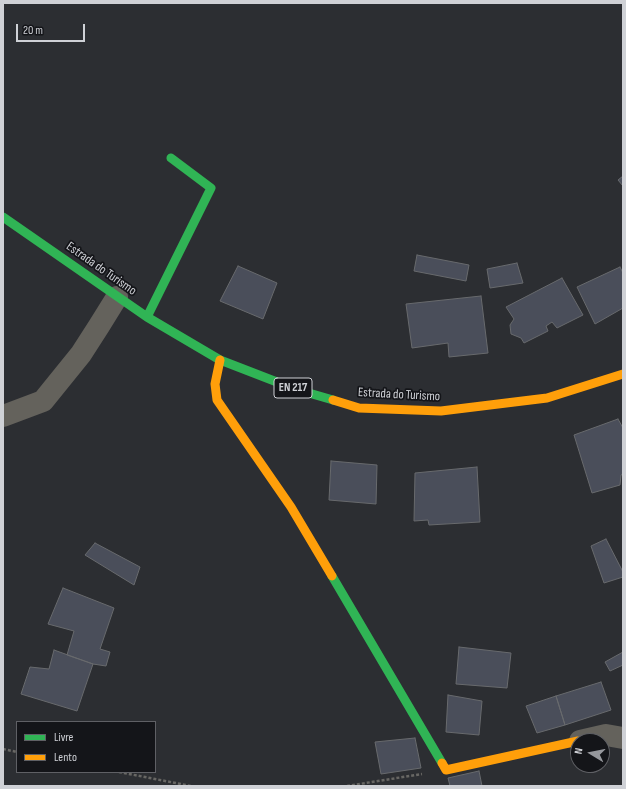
<!DOCTYPE html>
<style>
body{margin:0}
#map{position:relative;width:626px;height:789px;overflow:hidden;background:#2c2e32;font-family:"Sofia Sans Condensed",sans-serif}
canvas{display:block}
.frame{position:absolute;inset:0;border:4px solid #cfd1d6;pointer-events:none}
.legend{position:absolute;left:16px;top:721px;width:140px;height:52px;box-sizing:border-box;background:#141519;border:1px solid #5f6065;margin:0;padding:5px 7px;list-style:none;font-size:12px;color:#cfd1d6}
.legend li{display:flex;align-items:center;gap:8px;height:20px}
.legend b{width:20px;border:1px solid #5f6065}
.north{position:absolute;left:570px;top:733px;width:40px;height:40px;box-sizing:border-box;background:#141519;border:1px solid #5f6065;border-radius:50%;rotate:280deg;font-size:11px;font-weight:700;line-height:16px;text-align:center;color:#cfd1d6}
.north::after{content:'';display:block;margin:auto;width:14px;height:18px;background:#96989d;clip-path:polygon(50% 0,100% 100%,50% 72%,0 100%)}
.scale{position:absolute;left:16px;top:24px;width:69px;height:18px;box-sizing:border-box;border:2px solid #cfd1d6;border-top:0;padding-left:5px;font-size:12px;line-height:14px;white-space:nowrap;color:#cfd1d6;-webkit-text-stroke:3px #141519;paint-order:stroke}
</style>
<div id="map">
<canvas width="626" height="789"></canvas>
<div class="frame"></div>
<ul class="legend">
<li><b style="height:5px;background:#30b455"></b>Livre</li>
<li><b style="height:5px;background:#ff9f0a"></b>Lento</li>
</ul>
<div class="north">N</div>
<div class="scale">20 m</div>
</div>
<script>
const g = document.querySelector('canvas').getContext('2d');
g.lineJoin = 'round';
function paint(path, color) {
  g.fillStyle = color;
  g.fill(path, 'evenodd');
}
function shape(rows) {
  const path = new Path2D();
  for (const r of rows) {
    path.moveTo(r[0], r[1]);
    for (let i = 2; i < r.length; i += 2) path.lineTo(r[i], r[i + 1]);
  }
  return path;
}
function trace(path, color, width, dash) {
  g.strokeStyle = color;
  g.lineWidth = width;
  g.lineCap = dash ? 'butt' : 'round';
  g.setLineDash(dash || []);
  g.stroke(path);
}
function drawText(font, color, halo, rows, align = 'center') {
  g.font = font + ' "Sofia Sans Condensed",sans-serif';
  g.lineWidth = 3.5;
  g.setLineDash([]);
  g.textBaseline = 'middle';
  g.strokeStyle = halo;
  g.fillStyle = color;
  for (const [text, x, y, turn = 0] of rows) {
    g.save();
    g.translate(x, y);
    g.rotate((+turn || 0) * Math.PI / 180);
    g.textAlign = isNaN(turn) ? turn : align;
    if (halo) g.strokeText(text, 0, 0);
    g.fillText(text, 0, 0);
    g.restore();
  }
}
const building = shape([
 [623,176,623,186,618,180,623,176],
 [417,255,469,265,466,281,414,271,417,255],
 [517,263,523,283,490,288,487,269,517,263],
 [238,266,277,283,263,319,220,301,238,266],
 [620,267,623,273,623,308,595,324,577,287,620,267],
 [562,278,583,315,557,328,552,322,546,326,548,331,524,343,521,338,511,334,510,325,514,319,506,307,562,278],
 [481,296,488,353,449,357,448,343,412,348,406,304,481,296],
 [618,419,623,428,623,474,621,475,620,485,592,493,574,435,618,419],
 [331,461,377,465,376,504,329,500,331,461],
 [477,467,480,522,429,525,428,520,414,521,415,473,477,467],
 [606,539,623,572,623,577,604,583,591,546,606,539],
 [95,543,140,567,134,585,85,555,95,543],
 [63,588,114,608,100,649,110,652,106,666,93,664,67,655,74,631,48,624,63,588],
 [459,647,511,653,507,688,456,684,459,647],
 [54,650,93,664,77,711,21,694,30,667,49,669,54,650],
 [623,652,623,665,610,671,605,662,623,652],
 [601,682,611,710,565,725,556,696,601,682],
 [448,695,482,701,479,735,446,732,448,695],
 [556,696,565,725,537,733,526,706,556,696],
 [415,738,421,768,381,774,375,742,415,738],
 [479,771,482,786,450,786,448,778,479,771]
]);
const path = shape([
 [3,749,17,752],
 [119,772,191,786],
 [347,786,422,774]
]);
const street = shape([
 [3,416,43,401,81,354,99,326,117,297],
 [580,741,606,735,623,738]
]);
const fast = shape([
 [3,217,147,317,220,360,295,389,333,400],
 [147,317,211,188,171,158],
 [332,576,442,763]
]);
const slow = shape([
 [220,360,215,384,217,400,291,507,332,576],
 [333,400,359,408,441,411,547,398,623,374],
 [442,763,446,770,578,741]
]);
const shields = [
 [293,388,38]
];
const shieldNames = [
 ["EN 217",293,388]
];
const streetNames = [
 ["Estrada do Turismo",101,269,35],
 ["Estrada do Turismo",399,395,3]
];
paint(building, '#4a4e5a');
trace(building, '#686a6d', 1);
trace(path, '#686764', 2.5, [3, 2]);
trace(street, '#64625c', 22);
trace(fast, '#30b455', 9);
trace(slow, '#ff9f0a', 9);
for (const [x, y, w] of shields) {
  const box = new Path2D();
  box.roundRect(x - w / 2, y - 10, w, 20, 3);
  g.fillStyle = '#141519';
  g.fill(box);
  trace(box, '#cfd1d6', 1);
}
drawText('bold 12px', '#cfd1d6', null, shieldNames);
drawText('13px', '#cfd1d6', '#141519', streetNames);
</script>
